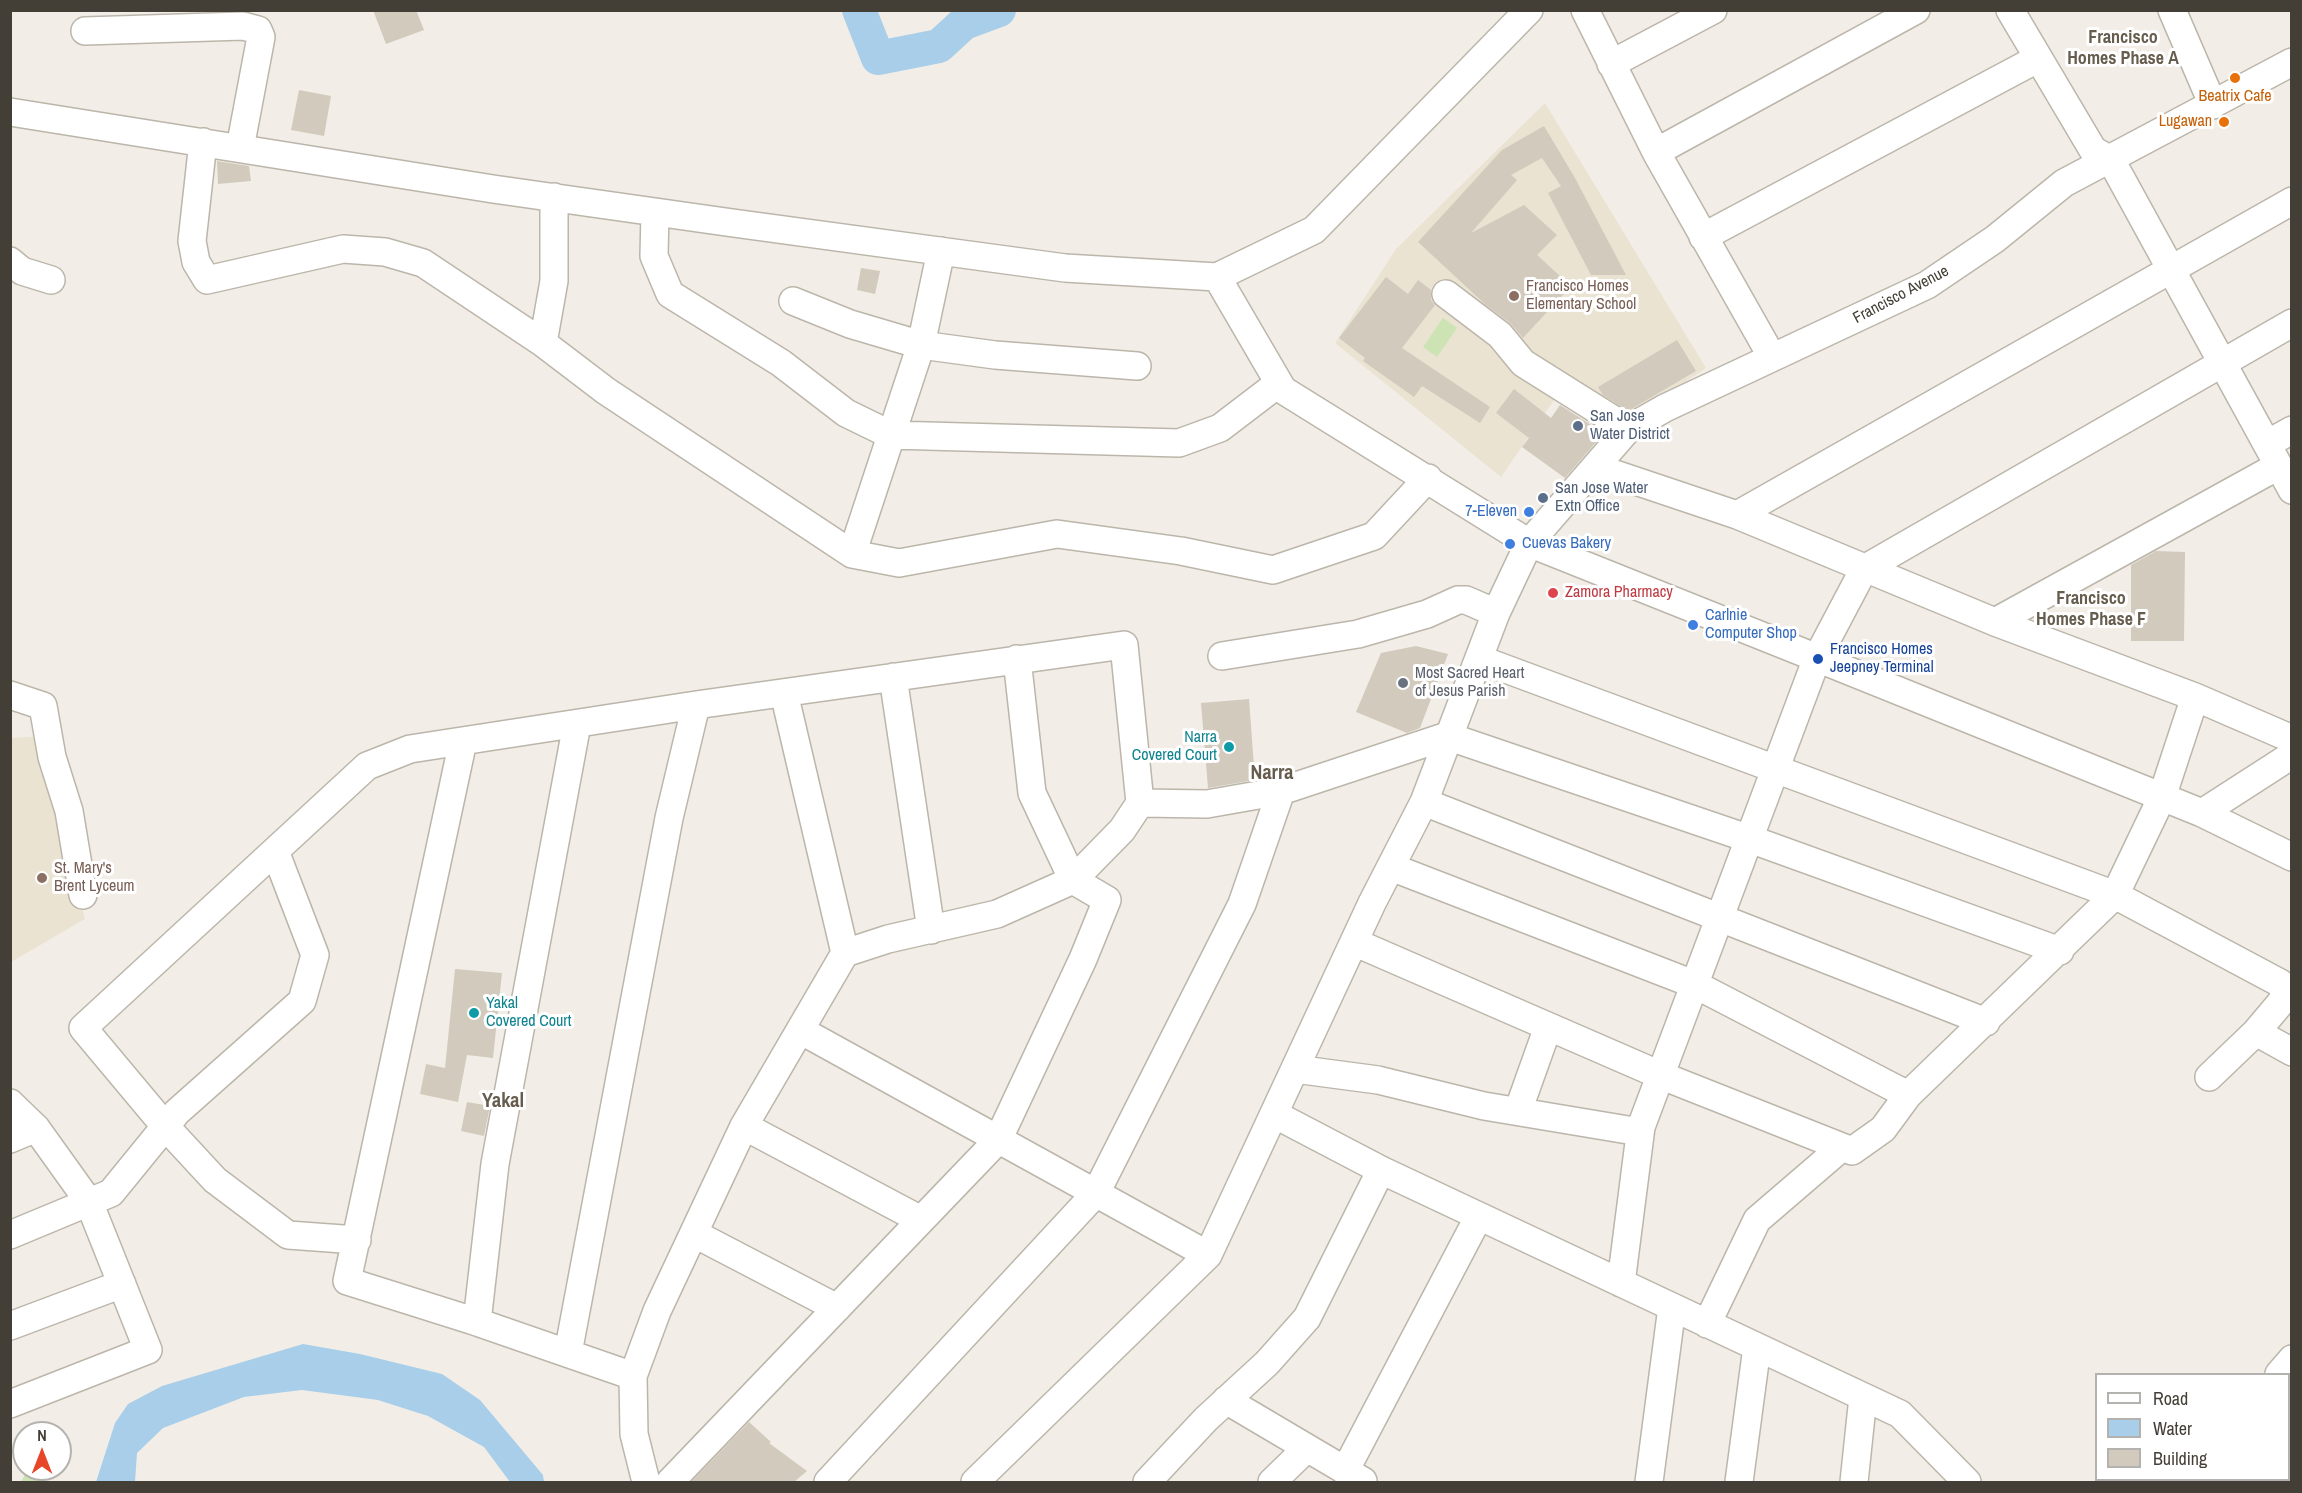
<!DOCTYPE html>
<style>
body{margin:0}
#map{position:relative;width:2302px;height:1493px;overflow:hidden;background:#f2eee7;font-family:"Archivo Narrow",sans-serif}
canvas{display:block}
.frame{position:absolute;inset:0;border:12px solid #443f36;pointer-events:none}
.legend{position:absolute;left:2095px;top:1373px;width:195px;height:108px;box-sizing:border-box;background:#fff;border:2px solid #b4b2af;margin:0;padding:8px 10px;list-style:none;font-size:18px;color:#443f36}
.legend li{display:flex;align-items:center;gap:12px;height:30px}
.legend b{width:30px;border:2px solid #b4b2af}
.north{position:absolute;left:12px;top:1421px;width:60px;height:60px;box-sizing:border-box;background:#fff;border:2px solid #b4b2af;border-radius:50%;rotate:0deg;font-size:16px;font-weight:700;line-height:24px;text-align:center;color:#443f36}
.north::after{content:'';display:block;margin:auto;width:21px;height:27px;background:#e84628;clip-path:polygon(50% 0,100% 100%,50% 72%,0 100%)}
</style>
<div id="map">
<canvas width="2302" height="1493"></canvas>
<div class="frame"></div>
<ul class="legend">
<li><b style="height:8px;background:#fff"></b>Road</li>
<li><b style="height:16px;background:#a8ceea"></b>Water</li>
<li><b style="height:16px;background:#d2cabd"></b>Building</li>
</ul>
<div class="north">N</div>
</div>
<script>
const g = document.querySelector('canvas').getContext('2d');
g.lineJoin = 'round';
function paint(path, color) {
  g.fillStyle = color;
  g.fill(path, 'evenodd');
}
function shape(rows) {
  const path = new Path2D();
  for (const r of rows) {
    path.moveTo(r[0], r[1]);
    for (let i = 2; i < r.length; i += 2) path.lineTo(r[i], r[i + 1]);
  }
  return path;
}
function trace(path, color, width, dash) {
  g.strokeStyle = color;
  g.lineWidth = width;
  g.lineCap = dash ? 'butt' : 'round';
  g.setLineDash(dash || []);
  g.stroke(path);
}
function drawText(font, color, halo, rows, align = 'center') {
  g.font = font + ' "Archivo Narrow",sans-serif';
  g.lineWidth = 6;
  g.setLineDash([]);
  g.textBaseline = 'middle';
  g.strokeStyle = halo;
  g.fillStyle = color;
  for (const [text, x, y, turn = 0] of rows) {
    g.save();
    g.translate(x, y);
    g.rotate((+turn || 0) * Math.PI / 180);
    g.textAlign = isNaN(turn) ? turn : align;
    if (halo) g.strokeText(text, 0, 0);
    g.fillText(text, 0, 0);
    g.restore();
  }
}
const education = shape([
 [1545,103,1706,368,1619,427,1561,390,1501,477,1335,343,1396,249],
 [43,736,63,837,85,919,11,962,10,738]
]);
const green = shape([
 [1443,318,1457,328,1437,357,1423,347],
 [27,1471,48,1482,21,1482]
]);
const water = shape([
 [303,1344,360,1354,442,1374,480,1400,543,1475,544,1482,510,1482,484,1447,428,1416,378,1400,302,1390,244,1397,163,1428,137,1453,135,1482,96,1482,115,1423,128,1404,162,1386]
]);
const river = shape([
 [859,10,878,58,939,46,964,23,999,10]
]);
const building = shape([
 [373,10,416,10,424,30,386,44],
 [299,90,331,96,324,136,291,130],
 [1544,126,1575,178,1626,275,1591,275,1548,193,1561,186,1542,158,1511,175,1517,180,1471,233,1524,205,1557,235,1537,255,1571,286,1523,338,1510,323,1486,305,1418,242,1502,150],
 [217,161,249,166,251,181,218,184],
 [861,268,880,271,875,294,857,290],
 [1386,277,1408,294,1418,280,1431,290,1431,300,1435,305,1402,348,1490,407,1480,423,1422,386,1414,397,1363,361,1365,358,1339,338],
 [1677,340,1696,371,1628,411,1603,395,1598,387],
 [1514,389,1551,418,1560,405,1604,433,1565,478,1522,447,1529,438,1496,413],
 [2156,551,2185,552,2184,641,2131,641,2131,565],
 [1416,646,1448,654,1420,728,1407,733,1356,712,1381,653],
 [1249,699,1255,780,1208,788,1201,703],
 [455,969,502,973,493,1058,467,1055,458,1102,420,1094,426,1064,445,1068],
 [467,1102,490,1106,484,1136,461,1131],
 [749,1422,771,1442,769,1443,807,1471,794,1482,691,1482]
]);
const minor = shape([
 [1585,10,1656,152,1772,357],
 [2010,10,2093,150,2111,160,2292,490],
 [2172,10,2213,105],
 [85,31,243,26,258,30,261,37,240,148],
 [1611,64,1713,10],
 [10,112,493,189,733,223,1065,268,1217,277,1283,390,1529,543,1817,658,1864,569,2292,323],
 [203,142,192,241,196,262,207,280,343,249,385,252,423,263,543,343,606,391,852,554,899,563,1057,534,1181,551,1273,570,1374,536,1428,478],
 [1656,152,1916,10],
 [655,212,654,256,670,294,781,363,846,413,891,435,1179,443,1220,428,1279,383],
 [1703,237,2037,59],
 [10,261,22,271,51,280],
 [1217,277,1314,230,1529,10],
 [1446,294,1500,335,1523,363,1628,429],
 [793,301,850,324,921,345,995,355,1137,366],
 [543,343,554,281,554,197],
 [2267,444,2292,430],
 [1597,468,1737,515,1995,622,2195,697,2292,739],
 [1737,515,2292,201],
 [852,554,921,345,941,251],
 [1995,622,2278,466],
 [1222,656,1358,634,1427,614,1458,600,1466,600,1496,613],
 [1479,659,2115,895,2280,983,2284,986,2283,1000,2256,1032,2209,1077],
 [893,677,931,930],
 [784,693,845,953],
 [10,695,43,706,52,757,69,811,83,895],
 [463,741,347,1281,477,1322,633,1376],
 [1424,802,1986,1022],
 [2202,813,2292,857],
 [1391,867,1696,985,1908,1095,2115,895,2162,797,2195,697],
 [1354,942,1660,1075,1852,1151,1883,1129,1908,1095],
 [800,1030,1208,1255],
 [2256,1032,2292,1052],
 [1295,1069,1378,1080,1484,1106,1640,1132],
 [10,1103,36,1128,89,1202,148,1350,10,1404],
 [1518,1111,1548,1027],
 [1274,1114,1381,1170,1900,1414,1967,1482],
 [744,1126,921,1220],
 [10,1139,36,1128],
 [695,1234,837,1308],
 [10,1235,111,1193,177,1112,302,1001,315,955,275,851],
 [357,1240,288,1235,215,1180,165,1126,83,1028,367,766,410,749,696,705,1124,645,1140,803],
 [1621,1283,1641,1127,1817,658,2202,813,2292,755],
 [477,1322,495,1164,577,724],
 [1707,1324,1757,1220,1842,1147],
 [10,1326,122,1284],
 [568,1353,669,818,696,705],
 [2279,1374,2292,1359],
 [1226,1400,1363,1481],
 [2288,1419,2292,1421],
 [1345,1471,1479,1216],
 [646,1482,634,1434,633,1376,657,1311,744,1126,845,953,888,939,997,914,1073,880,1122,830,1140,803,1207,804,1281,791,1447,736,1750,839,2060,951],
 [670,1482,998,1140,1083,959,1107,900,1073,880,1032,793,1017,659],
 [828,1482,1096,1193,1242,904,1281,791],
 [975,1482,1208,1255,1372,903,1424,802,1496,613,1529,543,1628,429,1665,408,1927,285,1995,239,2064,183,2292,62],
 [1147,1482,1206,1419,1267,1363,1307,1318,1381,1170],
 [1272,1482,1307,1448],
 [1649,1482,1672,1307],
 [1739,1482,1757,1347],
 [1854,1482,1863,1397],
 [2180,1482,2183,1480]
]);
const markers = [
 [2235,78,6,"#e8710a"],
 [2224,122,6,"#e8710a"],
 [1514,296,6,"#8d6e63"],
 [1578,426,6,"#5c6f8a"],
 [1543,498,6,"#5c6f8a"],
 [1529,512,6,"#3f7fe0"],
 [1510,544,6,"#3f7fe0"],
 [1553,593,6,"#e0444e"],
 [1693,625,6,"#3f7fe0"],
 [1818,659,6,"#1a4fb4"],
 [1403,683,6,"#6b7280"],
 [1229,747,6,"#0f9aa8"],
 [42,878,6,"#8d6e63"],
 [474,1013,6,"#0f9aa8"]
];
const foodNames = [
 ["Beatrix Cafe",2235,97],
 ["Lugawan",2212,122,"right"]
];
const educationNames = [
 ["Francisco Homes",1526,287],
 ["Elementary School",1526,305],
 ["St. Mary's",54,869],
 ["Brent Lyceum",54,887]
];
const streetNames = [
 ["Francisco Avenue",1901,295,-28]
];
const serviceNames = [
 ["San Jose",1590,417],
 ["Water District",1590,435],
 ["San Jose Water",1555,489],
 ["Extn Office",1555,507]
];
const shopNames = [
 ["7-Eleven",1517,512,"right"],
 ["Cuevas Bakery",1522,544],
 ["Carlnie",1705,616],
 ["Computer Shop",1705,634]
];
const healthNames = [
 ["Zamora Pharmacy",1565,593]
];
const transitNames = [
 ["Francisco Homes",1830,650],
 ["Jeepney Terminal",1830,668]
];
const worshipNames = [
 ["Most Sacred Heart",1415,674],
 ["of Jesus Parish",1415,692]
];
const cultureNames = [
 ["Narra",1217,738],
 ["Covered Court",1217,756],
 ["Yakal",486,1004,"left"],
 ["Covered Court",486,1022,"left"]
];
const neighbourhoodNames = [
 ["Francisco",2123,38],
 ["Homes Phase A",2123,59],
 ["Francisco",2091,599],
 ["Homes Phase F",2091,620]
];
const quarterNames = [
 ["Narra",1272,774],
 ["Yakal",503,1102]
];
paint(education, '#eae3d2');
paint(green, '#cde3b3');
paint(water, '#a8ceea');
trace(river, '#a8ceea', 34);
paint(building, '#d2cabd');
trace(minor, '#bcb6aa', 30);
trace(minor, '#fff', 27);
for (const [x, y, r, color] of markers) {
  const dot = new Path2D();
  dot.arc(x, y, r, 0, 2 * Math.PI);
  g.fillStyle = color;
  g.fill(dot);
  trace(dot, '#fff', 2);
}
drawText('16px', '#c56008', '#fff', foodNames);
drawText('16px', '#785e54', '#fff', educationNames, 'left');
drawText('16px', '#443f36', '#fff', streetNames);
drawText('16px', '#4e5e75', '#fff', serviceNames, 'left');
drawText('16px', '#366cbe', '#fff', shopNames, 'left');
drawText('16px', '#be3a42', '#fff', healthNames, 'left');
drawText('16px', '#164399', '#fff', transitNames, 'left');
drawText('16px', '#5b616d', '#fff', worshipNames, 'left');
drawText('16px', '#0d838f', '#fff', cultureNames, 'right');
drawText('bold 18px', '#665d4e', '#fff', neighbourhoodNames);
drawText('bold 20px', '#665d4e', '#fff', quarterNames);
</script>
